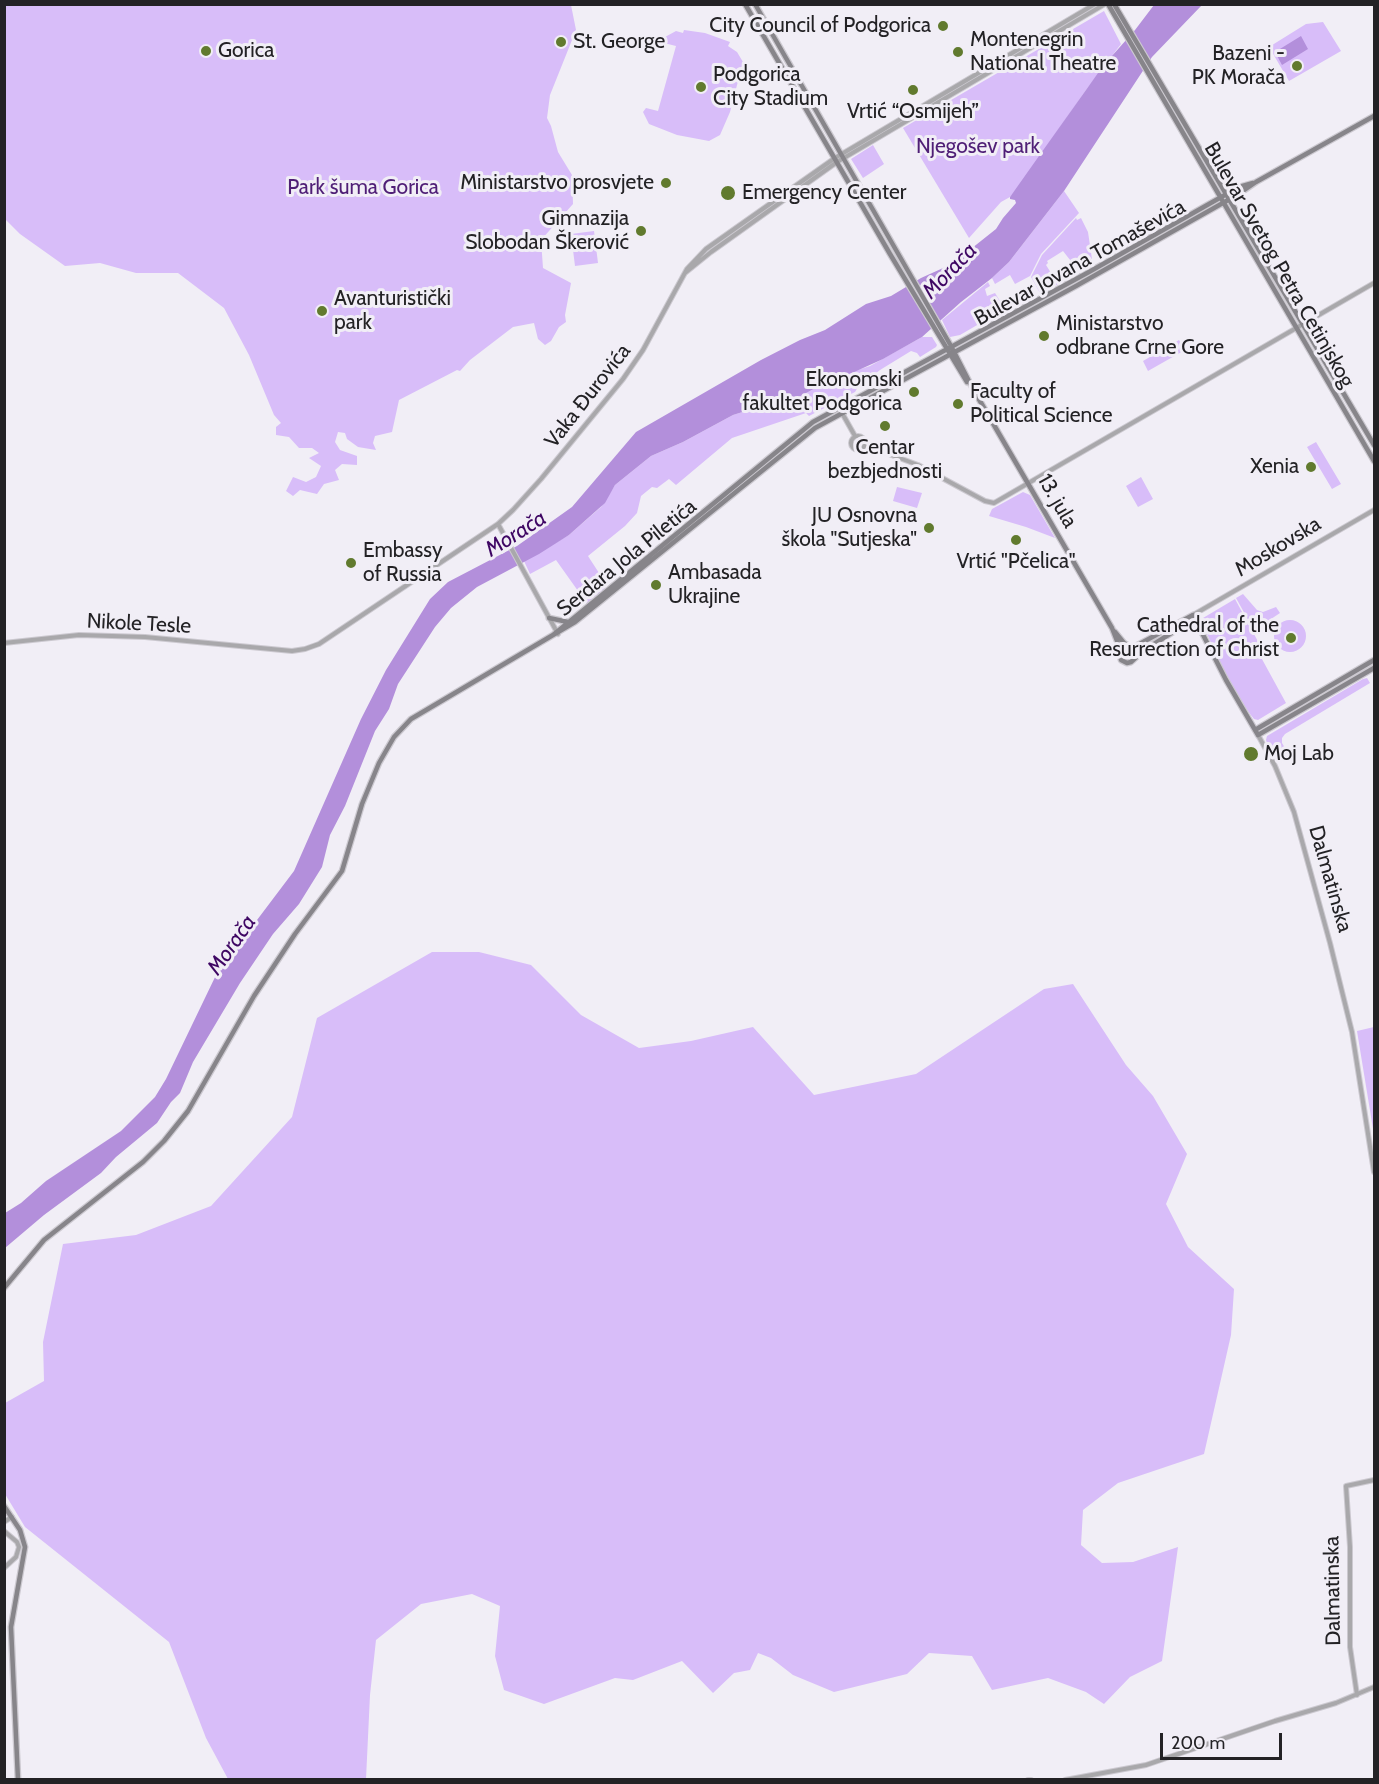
<!DOCTYPE html>
<meta charset="utf-8">
<style>
body{margin:0}
#map{position:relative;width:1379px;height:1784px;overflow:hidden;background:#f1eef6;font-family:Cabin,sans-serif}
canvas{display:block}
.frame{position:absolute;inset:0;border:6px solid #232225;pointer-events:none}
.scale{position:absolute;left:1160px;top:1733px;width:122px;height:27px;box-sizing:border-box;border:3px solid #232225;border-top:0;padding-left:8px;font-size:18px;line-height:21px;white-space:nowrap;color:#232225;-webkit-text-stroke:4px #f1eef6;paint-order:stroke}
</style>
<div id="map">
<canvas width="1379" height="1784"></canvas>
<div class="frame"></div>
<div class="scale">200 m</div>
</div>
<script>
const g = document.querySelector('canvas').getContext('2d');
g.lineJoin = 'round';
function paint(path, color) {
  g.fillStyle = color;
  g.fill(path, 'evenodd');
}
function shape(rows) {
  const path = new Path2D();
  for (const r of rows) {
    if (r.length === 3) {
      path.moveTo(r[0] + r[2], r[1]);
      path.arc(r[0], r[1], r[2], 0, 2 * Math.PI);
      continue;
    }
    path.moveTo(r[0], r[1]);
    for (let i = 2; i < r.length; i += 2) path.lineTo(r[i], r[i + 1]);
  }
  return path;
}
function trace(path, color, width, dash) {
  g.strokeStyle = color;
  g.lineWidth = width;
  g.lineCap = dash ? 'butt' : 'round';
  g.setLineDash(dash || []);
  g.stroke(path);
}
function drawText(font, color, halo, rows, align = 'center') {
  g.font = font + ' Cabin,sans-serif';
  g.lineWidth = 6;
  g.setLineDash([]);
  g.textBaseline = 'middle';
  g.strokeStyle = halo;
  g.fillStyle = color;
  for (const [text, x, y, turn = 0] of rows) {
    g.save();
    g.translate(x, y);
    g.rotate((+turn || 0) * Math.PI / 180);
    g.textAlign = isNaN(turn) ? turn : align;
    if (halo) g.strokeText(text, 0, 0);
    g.fillText(text, 0, 0);
    g.restore();
  }
}
const green = shape([
 [4,5,571,5,576,30,550,95,547,118,551,126,558,152,572,175,573,204,541,240,543,268,571,283,565,315,566,322,559,327,551,341,545,345,538,339,534,323,513,327,470,360,460,371,457,370,399,400,392,432,375,436,373,443,376,450,358,447,347,439,345,433,338,432,335,442,340,450,357,456,357,465,342,464,335,470,339,480,324,484,317,494,300,490,293,496,286,491,293,477,306,482,316,477,321,466,309,458,319,453,312,448,299,448,289,437,276,435,276,427,281,423,274,415,249,355,224,308,178,273,136,273,100,263,65,266,20,234,5,219],
 [1104,11,1121,44,1086,90,1018,188,1010,197,1001,202,969,238,903,128],
 [1323,22,1341,51,1289,81,1269,47,1306,24],
 [684,30,705,33,730,42,728,46,737,52,743,62,730,112,720,135,709,141,677,135,649,124,643,112,646,108,658,111,676,46,664,43,665,37,676,31,683,33],
 [873,145,884,164,863,178,851,159],
 [1064,191,1079,213,1041,254,1030,276,1015,284,1010,275,995,284,992,278,1009,262],
 [1076,218,1077,220,1081,218,1088,232,1093,266,1090,268,1084,259,1074,265,1063,251,1047,261,1048,263,1046,265,1058,284,1040,293,1031,277,1042,255],
 [594,231,598,263,575,266,571,234],
 [988,282,990,286,985,289,987,296,995,293,1007,312,991,317,960,335,950,337,942,320],
 [922,337,932,337,937,345,936,347,920,357,917,353,911,351,880,370,858,387,855,392,809,416,806,413,732,438,676,485,669,479,657,488,652,487,641,496,637,513,625,526,588,556,599,573,607,591,588,605,556,560,530,574,524,561,569,535,601,507,615,485,651,456,683,442,733,415,752,409,774,406,795,399,836,377,870,366],
 [1179,340,1185,350,1148,371,1143,361],
 [1316,442,1341,484,1332,489,1307,447],
 [1141,477,1153,499,1138,507,1126,486],
 [897,487,922,493,917,508,893,501],
 [1023,492,1030,495,1055,538,1026,527,989,516,992,509],
 [1243,594,1257,610,1263,612,1276,607,1280,613,1271,619,1265,631,1256,634,1236,598],
 [1235,599,1261,647,1257,650,1286,703,1258,720,1254,719,1250,714,1231,686,1202,623,1203,618],
 [1290,636,16],
 [1367,678,1370,683,1285,734,1282,738,1282,743,1288,753,1278,759,1275,757,1268,746,1266,740,1267,736,1363,679],
 [432,952,479,952,531,965,581,1015,639,1048,691,1041,753,1027,814,1095,916,1074,1044,989,1073,984,1126,1065,1153,1096,1187,1154,1166,1204,1188,1247,1234,1289,1231,1335,1204,1454,1118,1483,1083,1510,1081,1545,1102,1563,1133,1562,1178,1547,1162,1661,1130,1677,1104,1704,1086,1692,1048,1678,992,1690,972,1656,929,1653,907,1674,834,1692,793,1675,771,1658,758,1653,750,1670,734,1673,713,1693,682,1661,633,1680,615,1678,544,1704,504,1690,495,1656,500,1606,472,1594,421,1604,376,1640,370,1695,366,1779,228,1779,206,1738,169,1642,25,1527,5,1494,5,1403,44,1381,43,1342,63,1244,136,1235,211,1206,292,1117,317,1018],
 [1374,1027,1374,1135,1357,1031]
]);
const water = shape([
 [1154,5,1202,5,1152,57,1064,191,1009,262,992,278,961,302,922,337,883,359,852,373,836,377,795,399,774,406,752,409,733,415,683,442,651,456,615,485,605,503,569,535,539,554,477,587,451,608,435,627,398,684,389,709,375,731,345,806,330,835,322,867,299,904,273,934,240,983,193,1062,180,1093,171,1102,157,1123,116,1157,101,1173,44,1215,5,1248,5,1213,21,1203,46,1181,121,1131,155,1097,166,1079,217,973,294,871,361,719,386,670,430,599,448,582,517,546,572,507,636,432,761,360,800,340,825,330,866,304,891,296,921,278,952,264,996,229,1003,218,1016,203,1015,200,1010,199,1010,197,1039,156,1103,66,1135,30],
 [1301,36,1308,49,1282,65,1275,52]
]);
const tertiary = shape([
 [685,273,711,252,837,162,1105,4],
 [842,413,855,436],
 [858,443,7],
 [865,445,918,465,985,501,994,503,1374,283],
 [498,524,558,634],
 [1193,615,1374,510],
 [4,643,79,635,145,637,292,651,305,649,319,644,498,524,513,510,541,479,623,379,643,350,687,269,706,249,835,158,1095,4],
 [1258,735,1275,766,1294,812,1330,943,1352,1032,1374,1172],
 [4,1522,12,1517],
 [4,1531,17,1542,19,1547,16,1557,4,1568],
 [1357,1695,1350,1647,1350,1547,1346,1486,1374,1480],
 [1028,1780,1031,1780],
 [1065,1780,1146,1765,1275,1721,1336,1703,1374,1687]
]);
const secondary = shape([
 [745,4,890,254,967,382],
 [755,4,951,346,973,389,1112,628,1119,646,1121,660,1127,663,1131,662,1143,651,1195,618],
 [1108,4,1374,461],
 [1114,4,1374,445],
 [549,618,568,622],
 [1180,627,1193,628,1201,632],
 [1115,632,1124,643,1132,648],
 [553,635,813,422,1089,272,1239,187,1253,183],
 [1132,648,1193,615,1226,680,1258,735,1374,668],
 [1255,730,1374,660],
 [4,1288,44,1240,143,1162,164,1141,188,1111,254,996,295,934,342,871,362,804,379,763,394,737,411,719,575,622,815,428,1076,286,1237,195,1256,182,1374,116],
 [4,1506,20,1530,25,1547,11,1627,18,1780]
]);
const markers = [
 [943,26,6,"#617a2e"],
 [561,42,6,"#617a2e"],
 [206,51,6,"#617a2e"],
 [958,52,6,"#617a2e"],
 [1297,66,6,"#617a2e"],
 [701,87,6,"#617a2e"],
 [913,90,6,"#617a2e"],
 [666,183,6,"#617a2e"],
 [728,193,8,"#617a2e"],
 [641,231,6,"#617a2e"],
 [322,311,6,"#617a2e"],
 [1044,336,6,"#617a2e"],
 [914,392,6,"#617a2e"],
 [958,404,6,"#617a2e"],
 [885,426,6,"#617a2e"],
 [1311,467,6,"#617a2e"],
 [929,528,6,"#617a2e"],
 [1016,540,6,"#617a2e"],
 [351,563,6,"#617a2e"],
 [656,585,6,"#617a2e"],
 [1291,638,6,"#617a2e"],
 [1251,754,8,"#617a2e"]
];
const poiNames = [
 ["City Council of Podgorica",931,26,"right"],
 ["Montenegrin",970,40],
 ["National Theatre",970,64],
 ["St. George",573,42],
 ["Gorica",218,51],
 ["Bazeni -",1285,54,"right"],
 ["PK Morača",1285,78,"right"],
 ["Podgorica",713,75],
 ["City Stadium",713,99],
 ["Vrtić “Osmijeh”",913,112,"center"],
 ["Ministarstvo prosvjete",654,183,"right"],
 ["Emergency Center",742,193],
 ["Gimnazija",629,219,"right"],
 ["Slobodan Škerović",629,243,"right"],
 ["Avanturistički",334,299],
 ["park",334,323],
 ["Ministarstvo",1056,324],
 ["odbrane Crne Gore",1056,348],
 ["Ekonomski",902,380,"right"],
 ["fakultet Podgorica",902,404,"right"],
 ["Faculty of",970,392],
 ["Political Science",970,416],
 ["Centar",885,448,"center"],
 ["bezbjednosti",885,472,"center"],
 ["Xenia",1299,467,"right"],
 ["JU Osnovna",917,516,"right"],
 ["škola \"Sutjeska\"",917,540,"right"],
 ["Embassy",363,551],
 ["of Russia",363,575],
 ["Vrtić \"Pčelica\"",1016,562,"center"],
 ["Ambasada",668,573],
 ["Ukrajine",668,597],
 ["Cathedral of the",1279,626,"right"],
 ["Resurrection of Christ",1279,650,"right"],
 ["Moj Lab",1264,754]
];
const parkNames = [
 ["Njegošev park",978,147],
 ["Park šuma Gorica",363,188]
];
const streetNames = [
 ["Bulevar Jovana Tomaševića",1080,263,-29],
 ["Bulevar Svetog Petra Cetinjskog",1279,265,60],
 ["Vaka Đurovića",588,396,-52],
 ["13. jula",1057,501,60],
 ["Moskovska",1278,547,-31],
 ["Serdara Jola Piletića",627,558,-39],
 ["Nikole Tesle",139,624,3],
 ["Dalmatinska",1330,879,74],
 ["Dalmatinska",1333,1591,-91]
];
const waterNames = [
 ["Morača",950,271,-46],
 ["Morača",516,534,-32],
 ["Morača",232,945,-55]
];
paint(green, '#d8bdf9');
paint(water, '#b38fdb');
trace(tertiary, '#ccc9d0', 6);
trace(secondary, '#ccc9d0', 7);
trace(tertiary, '#a9a8ab', 4);
trace(secondary, '#87858a', 4.5);
for (const [x, y, r, color] of markers) {
  const dot = new Path2D();
  dot.arc(x, y, r, 0, 2 * Math.PI);
  g.fillStyle = color;
  g.fill(dot);
  trace(dot, '#f1eef6', 2);
}
drawText('21px', '#232225', '#f1eef6', poiNames, 'left');
drawText('21px', '#4f1e76', '#f1eef6', parkNames);
drawText('21px', '#232225', '#f1eef6', streetNames);
drawText('italic 22px', '#3e0663', '#f1eef6', waterNames);
</script>
